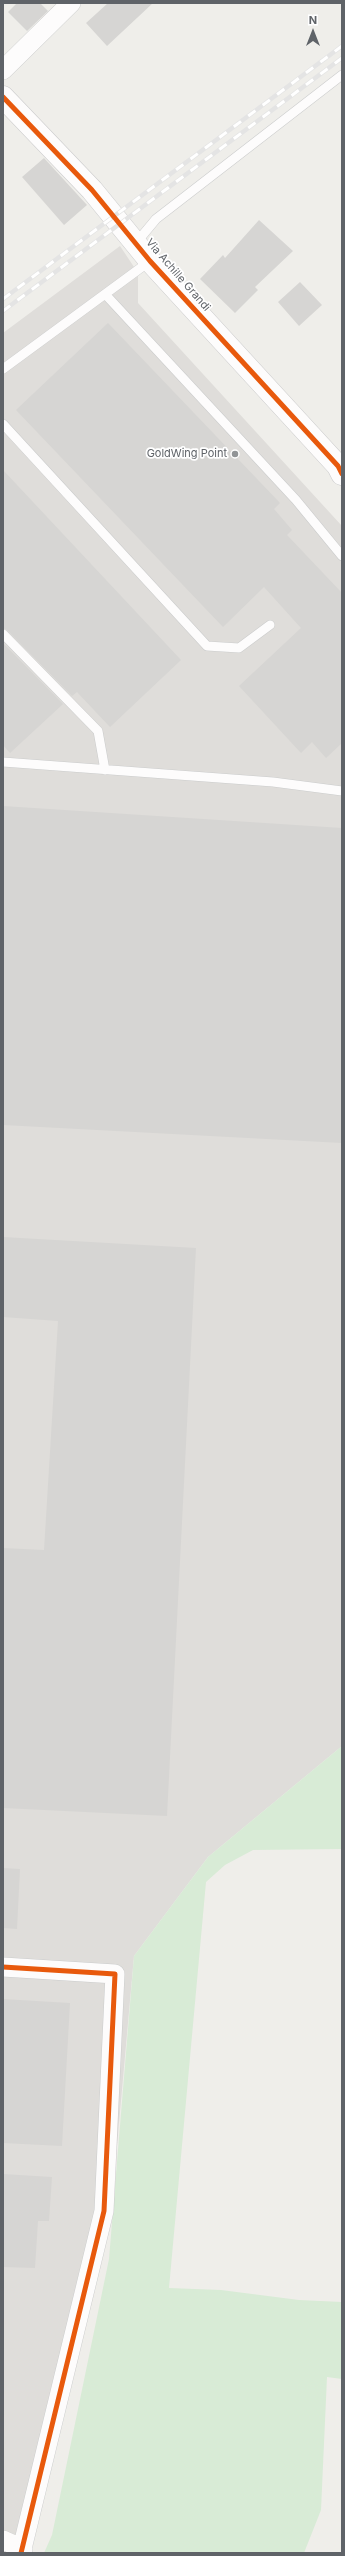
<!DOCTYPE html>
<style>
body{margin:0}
#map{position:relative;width:345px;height:2556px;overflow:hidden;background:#efeeea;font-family:Inter,sans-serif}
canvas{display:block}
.frame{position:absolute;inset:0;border:4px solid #5f6368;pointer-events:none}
.north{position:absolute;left:293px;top:12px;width:40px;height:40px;-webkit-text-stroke:3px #fff;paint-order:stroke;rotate:0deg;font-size:11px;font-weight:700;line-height:16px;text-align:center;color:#5f6368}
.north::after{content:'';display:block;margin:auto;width:14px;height:18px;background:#5f6368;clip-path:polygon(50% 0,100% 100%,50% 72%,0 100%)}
</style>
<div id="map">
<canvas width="345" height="2556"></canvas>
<div class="frame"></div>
<div class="north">N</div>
</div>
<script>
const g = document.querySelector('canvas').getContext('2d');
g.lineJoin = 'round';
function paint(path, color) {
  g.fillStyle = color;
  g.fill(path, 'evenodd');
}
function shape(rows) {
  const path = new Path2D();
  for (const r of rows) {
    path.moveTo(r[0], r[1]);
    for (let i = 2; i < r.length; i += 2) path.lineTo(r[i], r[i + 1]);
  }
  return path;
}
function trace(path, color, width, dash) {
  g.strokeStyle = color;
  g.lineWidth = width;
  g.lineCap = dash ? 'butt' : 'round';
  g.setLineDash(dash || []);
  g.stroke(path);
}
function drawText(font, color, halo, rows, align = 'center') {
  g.font = font + ' Inter,sans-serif';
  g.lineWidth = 3.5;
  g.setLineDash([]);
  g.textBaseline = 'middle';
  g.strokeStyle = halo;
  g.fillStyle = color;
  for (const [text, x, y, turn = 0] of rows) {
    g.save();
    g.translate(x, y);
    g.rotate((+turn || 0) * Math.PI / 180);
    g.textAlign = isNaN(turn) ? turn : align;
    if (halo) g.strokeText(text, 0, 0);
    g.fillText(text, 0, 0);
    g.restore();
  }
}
const industrial = shape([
 [120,246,138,273,138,303,342,526,342,1746,208,1857,134,1956,111,2212,30,2546,3,2535,3,333]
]);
const green = shape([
 [342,1746,342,1849,253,1850,225,1865,206,1882,169,2288,221,2290,299,2300,342,2302,342,2379,327,2377,321,2510,304,2553,44,2553,52,2535,109,2259,134,1956,208,1857]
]);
const building = shape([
 [17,3,40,3,48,11,27,31,8,12],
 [108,3,153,3,107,46,86,23],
 [44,158,87,205,64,225,22,177],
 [259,220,293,251,255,287,258,290,235,313,200,279,223,255,225,258],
 [300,282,322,305,299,326,278,302],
 [108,323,280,503,274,509,292,530,287,535,342,593,342,743,326,758,312,742,301,753,239,686,301,628,264,587,223,627,16,410],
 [3,470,181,660,110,727,77,692,72,696,7,630,3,628],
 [3,643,63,704,10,753,3,745],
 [3,806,342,828,342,1143,3,1125],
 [3,1237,196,1248,167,1816,3,1808,3,1548,44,1550,58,1321,3,1317],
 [3,1868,20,1869,17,1929,3,1928],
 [3,1999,70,2003,62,2146,3,2143],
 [3,2174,52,2177,49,2221,38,2221,35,2268,3,2267]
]);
const lane = shape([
 [136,243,156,219,342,75],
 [105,294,296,500,342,556],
 [3,369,150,261],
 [3,424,207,646,239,648,270,625],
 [3,634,98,731,105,770],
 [3,762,273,782,342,791]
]);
const street = shape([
 [3,70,71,3],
 [3,1967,115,1974,104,2211,21,2553],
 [3,2540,23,2549]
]);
const secondary = shape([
 [3,97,92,190,150,261,338,466,342,474]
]);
const rail = shape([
 [3,299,342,46],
 [3,311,342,58]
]);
const cycleway = shape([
 [3,97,92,190,150,261,338,466,342,474],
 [3,1967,115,1974,104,2211,21,2553]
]);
const markers = [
 [235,454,4,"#919496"]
];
const streetNames = [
 ["Via Achille Grandi",178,275,49]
];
const poiNames = [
 ["GoldWing Point",227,454]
];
paint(industrial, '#dfddda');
paint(green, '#d8ebd6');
paint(building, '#d6d5d3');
trace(lane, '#cbcccc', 10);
trace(street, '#cbcccc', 20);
trace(secondary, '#cacacb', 23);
trace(lane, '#fdfcfc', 9);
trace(street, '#fdfcfc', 19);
trace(secondary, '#fdfcfc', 22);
trace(rail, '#e4e4e4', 4.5);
trace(rail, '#fff', 3, [9]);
trace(cycleway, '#e8590c', 5);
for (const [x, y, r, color] of markers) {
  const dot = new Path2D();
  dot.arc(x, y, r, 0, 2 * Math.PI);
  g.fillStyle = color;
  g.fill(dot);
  trace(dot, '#fff', 1.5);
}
drawText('11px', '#5f6368', '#fff', streetNames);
drawText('11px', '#5f6368', '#fff', poiNames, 'right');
</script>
